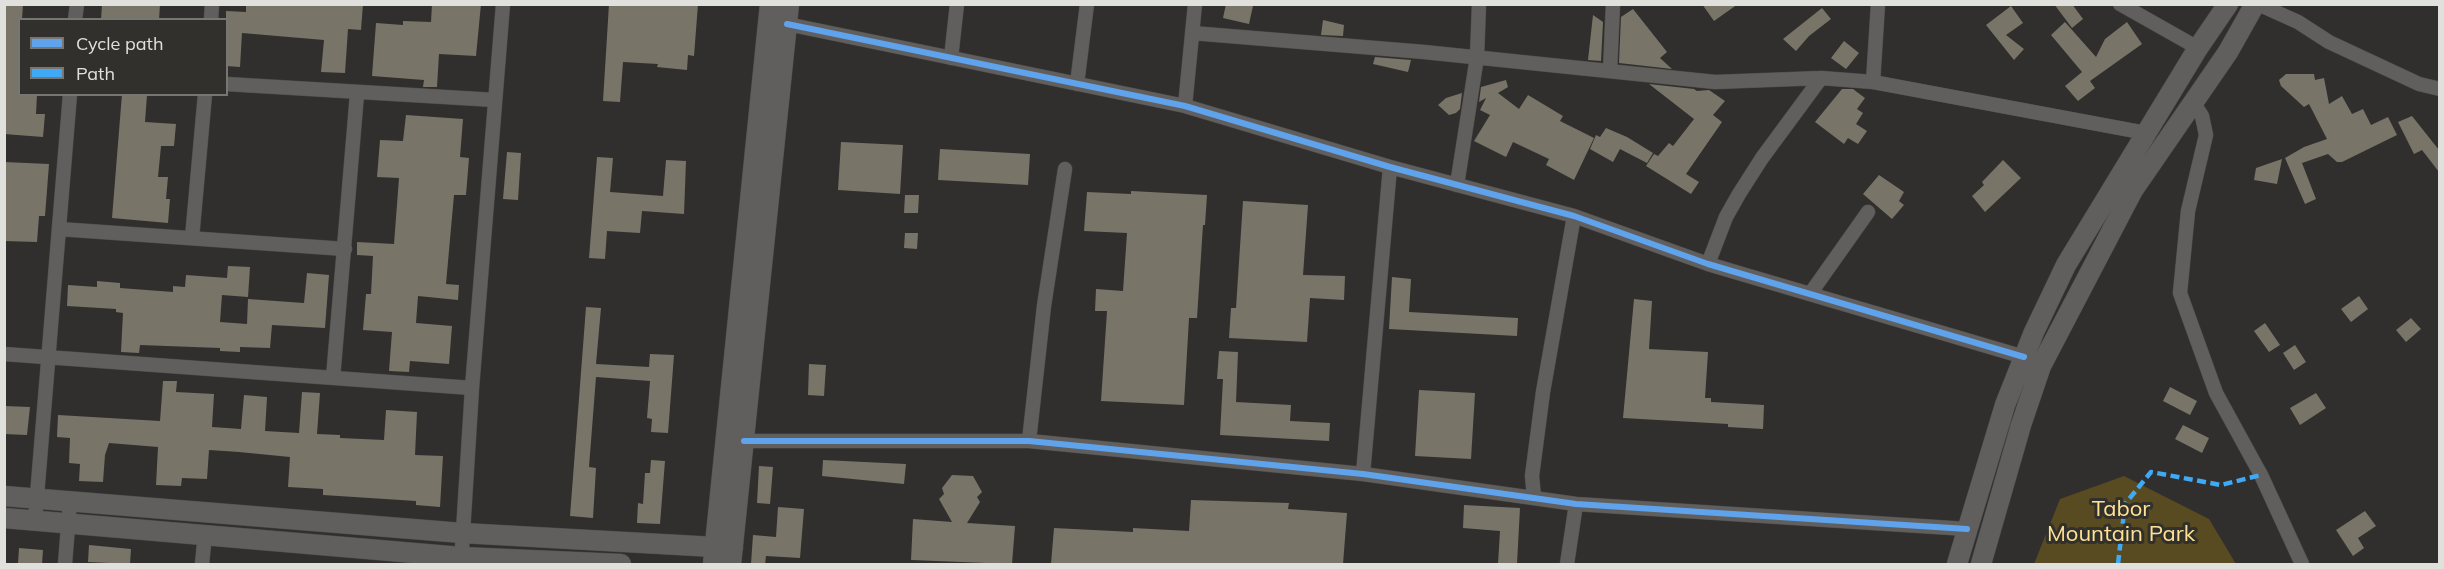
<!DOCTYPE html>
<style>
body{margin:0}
#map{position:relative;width:2444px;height:569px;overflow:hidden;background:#302f2d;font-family:Mulish,sans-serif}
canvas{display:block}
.frame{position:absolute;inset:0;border:6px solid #e0e0dd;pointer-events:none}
.legend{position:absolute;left:18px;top:18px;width:210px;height:78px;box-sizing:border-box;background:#31302c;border:2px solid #777673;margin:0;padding:8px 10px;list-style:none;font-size:18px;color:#e0e0dd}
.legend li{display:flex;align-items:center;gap:12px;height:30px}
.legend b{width:30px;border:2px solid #777673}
</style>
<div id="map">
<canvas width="2444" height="569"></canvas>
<div class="frame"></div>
<ul class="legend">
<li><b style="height:8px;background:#60a3ed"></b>Cycle path</li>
<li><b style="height:8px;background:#3fa9f5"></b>Path</li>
</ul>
</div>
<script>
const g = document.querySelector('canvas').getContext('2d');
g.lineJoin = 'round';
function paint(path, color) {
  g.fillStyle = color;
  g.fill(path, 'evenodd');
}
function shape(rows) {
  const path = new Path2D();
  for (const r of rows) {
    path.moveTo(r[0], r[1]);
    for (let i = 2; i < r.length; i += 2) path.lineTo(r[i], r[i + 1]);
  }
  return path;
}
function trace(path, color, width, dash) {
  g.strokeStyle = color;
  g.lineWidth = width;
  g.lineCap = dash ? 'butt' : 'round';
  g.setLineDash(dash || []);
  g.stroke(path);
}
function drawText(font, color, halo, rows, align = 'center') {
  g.font = font + ' Mulish,sans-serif';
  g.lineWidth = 6;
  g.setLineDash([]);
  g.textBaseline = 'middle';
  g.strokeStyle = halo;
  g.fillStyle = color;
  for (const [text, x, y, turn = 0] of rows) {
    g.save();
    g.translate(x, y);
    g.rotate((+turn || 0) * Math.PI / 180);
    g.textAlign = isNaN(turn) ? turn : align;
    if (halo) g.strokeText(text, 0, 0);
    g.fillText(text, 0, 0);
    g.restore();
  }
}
const green = shape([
 [2124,476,2209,519,2236,564,2034,564,2060,499]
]);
const building = shape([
 [4,4,23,4,22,20,20,20,18,60,20,94,37,94,36,114,45,114,43,137,4,134],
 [102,4,160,4,159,20,101,20],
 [246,4,363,4,361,30,348,29,345,73,321,72,324,40,242,33,240,67,226,66,226,11,246,12],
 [432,4,481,4,476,56,439,54,437,87,423,87,424,80,372,76,376,23,403,25,403,21,431,22],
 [609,4,698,4,694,56,688,55,687,70,657,67,658,64,623,62,620,102,603,101],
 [1226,4,1253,6,1249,24,1223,18],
 [1702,4,1738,4,1714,21],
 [2054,4,2072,4,2083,19,2072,28],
 [2011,6,2023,23,2006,35,2024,49,2014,60,1986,25],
 [1822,8,1831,19,1809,36,1796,51,1783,39],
 [1633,9,1667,52,1660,58,1672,69,1619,63,1621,17],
 [1593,15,1603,22,1601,61,1588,60],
 [1323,20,1344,25,1343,36,1321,35],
 [2065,22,2096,57,2105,39,2127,22,2142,44,2090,81,2095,88,2078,101,2065,86,2082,72,2051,35],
 [1844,41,1859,53,1846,69,1831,58],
 [1375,57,1411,60,1408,72,1373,64],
 [2314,74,2315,80,2324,78,2329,104,2342,96,2352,114,2363,109,2371,125,2388,117,2397,135,2342,162,2337,162,2328,154,2302,163,2316,199,2305,204,2285,158,2304,147,2327,139,2309,104,2304,107,2281,86,2279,80,2286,74],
 [1506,80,1508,87,1498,93,1519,109,1528,95,1563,116,1560,121,1594,138,1574,180,1546,165,1549,159,1513,142,1506,157,1474,141,1490,115,1480,110,1486,98,1479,102,1481,87],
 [1649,84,1694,89,1697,91,1709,90,1725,101,1713,115,1722,122,1686,174,1699,182,1691,194,1646,166,1654,154,1658,156,1669,143,1673,146,1694,119],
 [1842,89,1853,89,1865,98,1857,109,1863,113,1856,124,1867,131,1858,144,1848,138,1844,144,1815,122],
 [1462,93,1460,109,1456,113,1449,115,1438,105,1446,98],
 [122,94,147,95,145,122,176,124,174,146,161,146,158,177,168,177,166,199,170,199,168,223,112,218],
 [406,115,463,119,460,157,469,158,466,195,454,195,446,284,459,285,458,300,418,296,416,323,452,326,449,364,410,361,409,372,389,371,392,332,363,330,366,294,371,294,373,256,357,255,357,242,394,244,399,178,377,177,380,140,403,141],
 [2412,116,2439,150,2439,172,2422,150,2414,154,2398,122],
 [1606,128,1627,137,1653,153,1647,163,1620,149,1613,162,1590,149,1596,135,1600,137],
 [841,142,903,145,900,194,838,190],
 [940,149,1030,154,1028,185,938,180],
 [507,152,521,153,518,200,503,199],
 [597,157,613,158,610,192,663,196,666,160,686,161,684,214,642,211,640,233,607,231,605,259,589,258],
 [2282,159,2277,184,2254,180,2256,168],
 [2003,160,2021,178,1985,212,1972,196,1984,185,1982,182],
 [4,162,49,164,45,216,39,216,37,242,4,241],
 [1879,175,1904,192,1899,201,1904,205,1892,219,1863,194],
 [1131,191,1207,195,1205,225,1203,225,1197,318,1189,318,1184,405,1101,401,1107,311,1095,311,1096,289,1123,291,1127,233,1084,231,1087,192,1131,194],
 [905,195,919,195,918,213,904,213],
 [1243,201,1308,205,1303,275,1345,276,1344,300,1310,298,1307,342,1229,338,1231,308,1236,308],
 [905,233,918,233,917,249,904,248],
 [228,266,250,267,248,297,222,295,220,322,247,324,248,299,304,303,307,273,329,275,325,328,272,325,270,348,240,347,240,352,220,351,220,348,140,345,139,353,121,352,123,313,116,312,116,309,67,306,68,285,97,287,97,281,120,283,120,288,173,292,173,286,185,287,186,275,227,278],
 [1392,277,1411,279,1409,312,1518,318,1517,336,1389,329],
 [2359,296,2368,309,2351,322,2341,309],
 [1634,299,1652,301,1649,349,1708,352,1705,398,1711,398,1711,402,1764,405,1763,429,1728,427,1728,424,1623,418],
 [586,307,601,308,596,364,649,367,650,354,674,355,668,433,651,432,652,419,647,418,650,381,596,377,589,467,596,468,593,518,570,516],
 [2411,318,2421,329,2406,342,2396,330],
 [2265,323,2280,345,2269,352,2254,331],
 [2295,345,2306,362,2294,370,2283,353],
 [1219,351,1238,352,1236,402,1291,405,1290,421,1330,423,1329,441,1220,435,1223,379,1217,379],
 [809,364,826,365,824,396,808,395],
 [163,381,177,381,176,392,214,394,212,427,241,429,244,395,267,397,265,431,299,433,302,392,320,393,317,434,340,435,340,438,384,440,386,410,417,412,415,455,443,456,440,507,416,505,416,501,323,495,323,489,288,487,290,457,239,452,209,450,207,479,182,478,181,486,156,485,158,447,109,443,105,455,103,482,79,481,80,464,69,463,70,438,57,437,58,415,160,421],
 [2170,387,2197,401,2190,415,2163,401],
 [1419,390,1475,393,1471,459,1415,456],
 [2316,393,2326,408,2300,425,2290,408],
 [4,406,30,407,27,435,4,434],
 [2183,425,2209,438,2202,453,2175,439],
 [651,460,665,461,660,524,637,523,638,503,643,504,645,473,650,473],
 [823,460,906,464,904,484,822,476],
 [759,466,773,467,770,504,757,503],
 [952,475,973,476,982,492,977,497,980,502,967,523,1015,526,1012,564,911,560,913,519,952,522,939,499,944,494,942,488],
 [1191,500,1289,503,1288,509,1347,513,1343,564,1051,564,1054,528,1133,532,1133,528,1189,531],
 [1464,505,1520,508,1517,564,1498,564,1500,531,1463,528],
 [778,507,804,509,800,558,766,556,765,564,751,564,753,535,776,537],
 [2365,511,2376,526,2358,538,2364,548,2353,556,2336,530],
 [89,545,131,549,130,564,88,562],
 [19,548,43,550,42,564,18,564]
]);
const street = shape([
 [2120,4,2198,48],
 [2258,4,2298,22,2329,42,2419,84,2440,89],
 [75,20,77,4],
 [211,20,212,4],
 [787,24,1185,106,1390,167,1574,216,1708,264,2024,357],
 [1192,33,1424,52,1715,82,1821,78,1873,82,2146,133],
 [951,58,957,4],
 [1610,71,1613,4],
 [1873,82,1878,4],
 [226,84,495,100],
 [1077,84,1087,4],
 [2193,102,2202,116,2206,135,2188,211,2180,293,2216,393,2261,475,2302,564],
 [1185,106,1195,4],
 [1457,185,1477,57,1479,4],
 [59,229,345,249],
 [192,238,205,94],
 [1708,264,1726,217,1739,194,1762,158,1821,78],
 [1810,294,1868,212],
 [4,354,472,388],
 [333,378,357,94],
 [744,441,1029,441,1363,474,1576,504,1967,529],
 [1029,441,1044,306,1065,169],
 [1363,474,1390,167],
 [1534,497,1532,476,1543,392,1574,216],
 [35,520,70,94],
 [65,564,70,501],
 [202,564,205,534],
 [461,564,472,388,503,4],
 [1567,564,1576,504]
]);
const secondary = shape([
 [4,496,462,533,733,548],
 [4,518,461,557,621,564],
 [713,564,770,4],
 [731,564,789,4],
 [1957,564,2005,405,2034,332,2066,265,2198,48,2228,4],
 [1981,564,2021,425,2041,366,2133,190,2228,52,2255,4]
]);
const quiet = shape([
 [2118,564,2125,504,2151,472,2221,485,2261,475]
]);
const cycleway = shape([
 [787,24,1185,106,1390,167,1574,216,1708,264,2024,357],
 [744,441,1029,441,1363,474,1576,504,1967,529]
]);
const parkNames = [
 ["Tabor",2121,509],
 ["Mountain Park",2121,534]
];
paint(green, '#584a21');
paint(building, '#787468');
trace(street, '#4c4c4a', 15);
trace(secondary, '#4c4c4a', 21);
trace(street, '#605f5d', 14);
trace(secondary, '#605f5d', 20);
trace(quiet, '#3fa9f5', 4.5, [9, 4.5]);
trace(cycleway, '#60a3ed', 6);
drawText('22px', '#fde293', '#31302c', parkNames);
</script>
